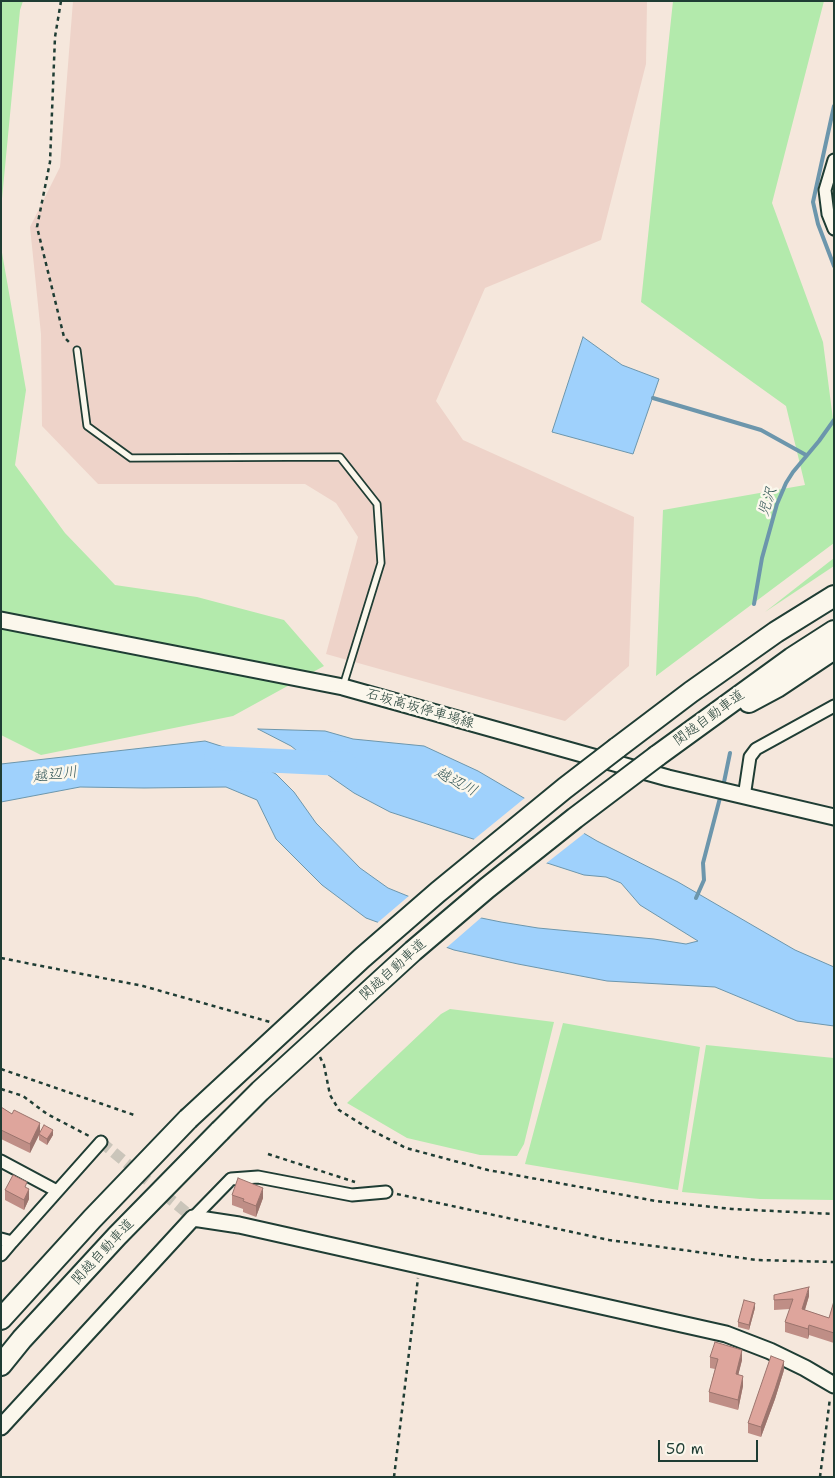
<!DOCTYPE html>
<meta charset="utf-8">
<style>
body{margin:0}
#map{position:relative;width:835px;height:1478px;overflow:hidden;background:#f5e7dc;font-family:"Shantell Sans",sans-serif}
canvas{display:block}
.frame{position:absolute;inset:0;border:2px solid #1f3d34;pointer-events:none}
.scale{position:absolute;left:658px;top:1440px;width:100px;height:22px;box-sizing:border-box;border:2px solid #1f3d34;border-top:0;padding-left:6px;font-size:15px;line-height:18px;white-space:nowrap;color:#1f3d34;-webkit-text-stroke:4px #fbf7ec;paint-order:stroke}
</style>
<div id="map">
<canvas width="835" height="1478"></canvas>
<div class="frame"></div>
<div class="scale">50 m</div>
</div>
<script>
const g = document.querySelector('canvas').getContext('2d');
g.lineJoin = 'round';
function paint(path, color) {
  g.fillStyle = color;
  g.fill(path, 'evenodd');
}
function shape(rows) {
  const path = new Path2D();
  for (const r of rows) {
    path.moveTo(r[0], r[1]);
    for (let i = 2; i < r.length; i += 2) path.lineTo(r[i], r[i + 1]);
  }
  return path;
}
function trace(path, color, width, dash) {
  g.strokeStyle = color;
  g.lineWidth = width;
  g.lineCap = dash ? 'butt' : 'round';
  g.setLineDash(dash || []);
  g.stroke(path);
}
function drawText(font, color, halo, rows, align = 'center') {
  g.font = font + ' "Shantell Sans","Klee One",sans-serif';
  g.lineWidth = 5;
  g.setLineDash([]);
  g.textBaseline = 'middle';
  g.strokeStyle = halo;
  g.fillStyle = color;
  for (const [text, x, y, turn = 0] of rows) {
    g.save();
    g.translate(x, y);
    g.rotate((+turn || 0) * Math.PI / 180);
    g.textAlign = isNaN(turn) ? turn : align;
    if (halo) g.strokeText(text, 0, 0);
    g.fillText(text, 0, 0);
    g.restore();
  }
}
const built = shape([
 [73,1,647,1,646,64,601,240,485,288,436,401,463,440,634,517,629,666,565,721,326,654,358,537,336,503,305,484,98,484,42,426,41,334,30,227,60,167]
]);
const green = shape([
 [1,1,23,1,20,10,1,209],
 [673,1,824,1,772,203,823,342,834,427,834,543,656,676,663,510,805,485,786,406,641,302],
 [1,247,26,390,15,465,65,533,115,585,197,597,284,620,324,666,233,716,41,755,1,735],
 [834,558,834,566,765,612],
 [450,1009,554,1022,524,1144,517,1156,480,1155,407,1138,347,1103,441,1014],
 [563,1023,700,1047,678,1190,525,1164],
 [706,1045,834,1058,834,1200,760,1199,682,1192]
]);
const water = shape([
 [583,337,622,365,659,379,633,454,552,432,583,337],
 [258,729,325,731,353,739,424,746,478,771,597,841,678,882,795,950,834,967,834,1026,797,1021,715,987,607,981,518,964,454,950,366,918,322,885,276,839,257,800,226,787,144,788,80,787,1,802,1,764,205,741,227,748,276,774,294,792,316,823,360,868,388,888,442,910,501,922,538,928,654,939,686,944,698,941,640,905,621,883,606,877,584,875,390,812,354,793,321,770,291,746,258,729]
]);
const pier = shape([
 [526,797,586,832,544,865,472,841],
 [410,895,443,908,483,916,445,949,376,924]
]);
const stream = shape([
 [834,106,813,202,818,224,834,266],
 [653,398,761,430,806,455],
 [754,604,762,558,777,504,786,483,793,472,819,441,834,420],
 [723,787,730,753],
 [696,898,704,880,703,863,721,794]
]);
const river = shape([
 [216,758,345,764]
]);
const streetTunnel = shape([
 [101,1142,193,1218]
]);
const path = shape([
 [61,1,55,37,50,162,37,227,64,337,71,344],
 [1,958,143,986,270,1022],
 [320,1057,324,1065,330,1095,339,1110,369,1129,406,1148,488,1170,656,1201,732,1209,834,1214],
 [1,1069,137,1116],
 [1,1089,23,1096,47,1114,91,1137],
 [268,1154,355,1182],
 [397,1194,609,1240,757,1260,834,1262],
 [394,1477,418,1278],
 [820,1477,830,1398]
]);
const lane = shape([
 [77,350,87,426,131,458,340,457,377,504,381,563,343,686]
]);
const street = shape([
 [834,160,825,190,828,214,834,229],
 [744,797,750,757,756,749,834,706],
 [1,1161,57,1191],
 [193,1218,231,1179,258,1177,352,1195,386,1192],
 [1,1239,12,1242,101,1142],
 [1,1255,12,1242]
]);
const secondary = shape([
 [1,620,343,687,668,778,834,817],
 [1,1427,193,1218,239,1225,726,1334,770,1351,805,1368,834,1385]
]);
const highway = shape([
 [749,702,777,687,834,649],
 [617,748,691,692,776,632,834,596],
 [657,756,792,658,834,631],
 [1,1319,92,1219,188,1119],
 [1,1365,22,1339,117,1236,220,1131]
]);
const highwayBridge = shape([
 [188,1119,362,958,438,892,565,788,617,748],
 [220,1131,260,1091,413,951,487,888,575,818,657,756]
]);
const wall = shape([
 [1,1107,40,1133,53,1135,47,1145,39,1140,39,1135,30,1153,1,1139],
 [27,1188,29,1199,24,1210,5,1200,5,1190],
 [232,1195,263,1198,256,1217,243,1212,243,1209,232,1205],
 [774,1295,809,1296,805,1310,829,1318,834,1301,834,1343,809,1335,808,1339,785,1332,785,1322,790,1309,774,1310],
 [755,1308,749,1330,738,1327,738,1322],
 [710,1357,742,1360,738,1375,743,1386,738,1410,709,1402,709,1392,715,1369,710,1368],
 [784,1370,775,1399,761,1437,748,1433,748,1423]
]);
const shadedWall = shape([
 [40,1123,40,1133,30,1153,30,1144],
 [53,1130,53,1135,47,1145,47,1139],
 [263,1188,263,1198,256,1217,256,1206],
 [29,1189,29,1199,24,1210,24,1200],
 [809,1287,809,1296,802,1319,802,1309],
 [755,1303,755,1308,749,1330,749,1325],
 [809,1325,809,1335,808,1339,808,1329],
 [742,1350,742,1360,736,1384,736,1374],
 [784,1361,784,1370,775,1399,761,1437,761,1427],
 [743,1376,743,1386,738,1410,738,1400]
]);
const building = shape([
 [1,1107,12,1114,14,1110,40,1123,30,1144,1,1130,1,1107],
 [44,1125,53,1130,47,1139,39,1134,44,1125],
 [13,1175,27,1182,25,1187,29,1189,24,1200,5,1190,13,1175],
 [238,1178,263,1188,256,1206,243,1201,244,1199,232,1195,238,1178],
 [809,1287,802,1309,829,1318,834,1301,834,1333,809,1325,808,1329,785,1322,793,1299,774,1300,774,1295,809,1287],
 [744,1300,755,1303,749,1325,738,1322,744,1300],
 [715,1342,742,1350,736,1374,743,1376,738,1400,709,1392,718,1359,710,1357,715,1342],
 [771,1356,784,1361,775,1389,761,1427,748,1423,771,1356]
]);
const streetNames = [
 ["石坂高坂停車場線",420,709,16],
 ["関越自動車道",709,718,-36],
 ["関越自動車道",393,970,-42],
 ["関越自動車道",103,1252,-47]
];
const waterNames = [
 ["児沢",768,502,-73],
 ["越辺川",55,775,-7],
 ["越辺川",456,782,28]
];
paint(built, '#eed3c9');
paint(green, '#b3eaac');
paint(water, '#9fd1fc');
trace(water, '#6c96ac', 1);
paint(pier, '#f5e7dc');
trace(stream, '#6c96ac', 4);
trace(river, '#9fd1fc', 24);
trace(streetTunnel, '#cac5ba', 11, [11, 5.5]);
trace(lane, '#1f3d34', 9);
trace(street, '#1f3d34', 15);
trace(secondary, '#1f3d34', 19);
trace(highway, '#1f3d34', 24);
trace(path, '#1f3d34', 2.5, [4, 4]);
trace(lane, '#fbf7ec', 5.5);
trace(street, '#fbf7ec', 11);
trace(secondary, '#fbf7ec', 15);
trace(highway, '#fbf7ec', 20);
trace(highwayBridge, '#1f3d34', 24, []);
trace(highwayBridge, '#fbf7ec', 20);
paint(wall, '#bf8e86');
paint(shadedWall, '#9b746d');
paint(building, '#dea59c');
trace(building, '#9b746d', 1);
drawText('14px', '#1f3d34', '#fbf7ec', streetNames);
drawText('italic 15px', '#395b5c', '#fbf7ec', waterNames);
</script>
